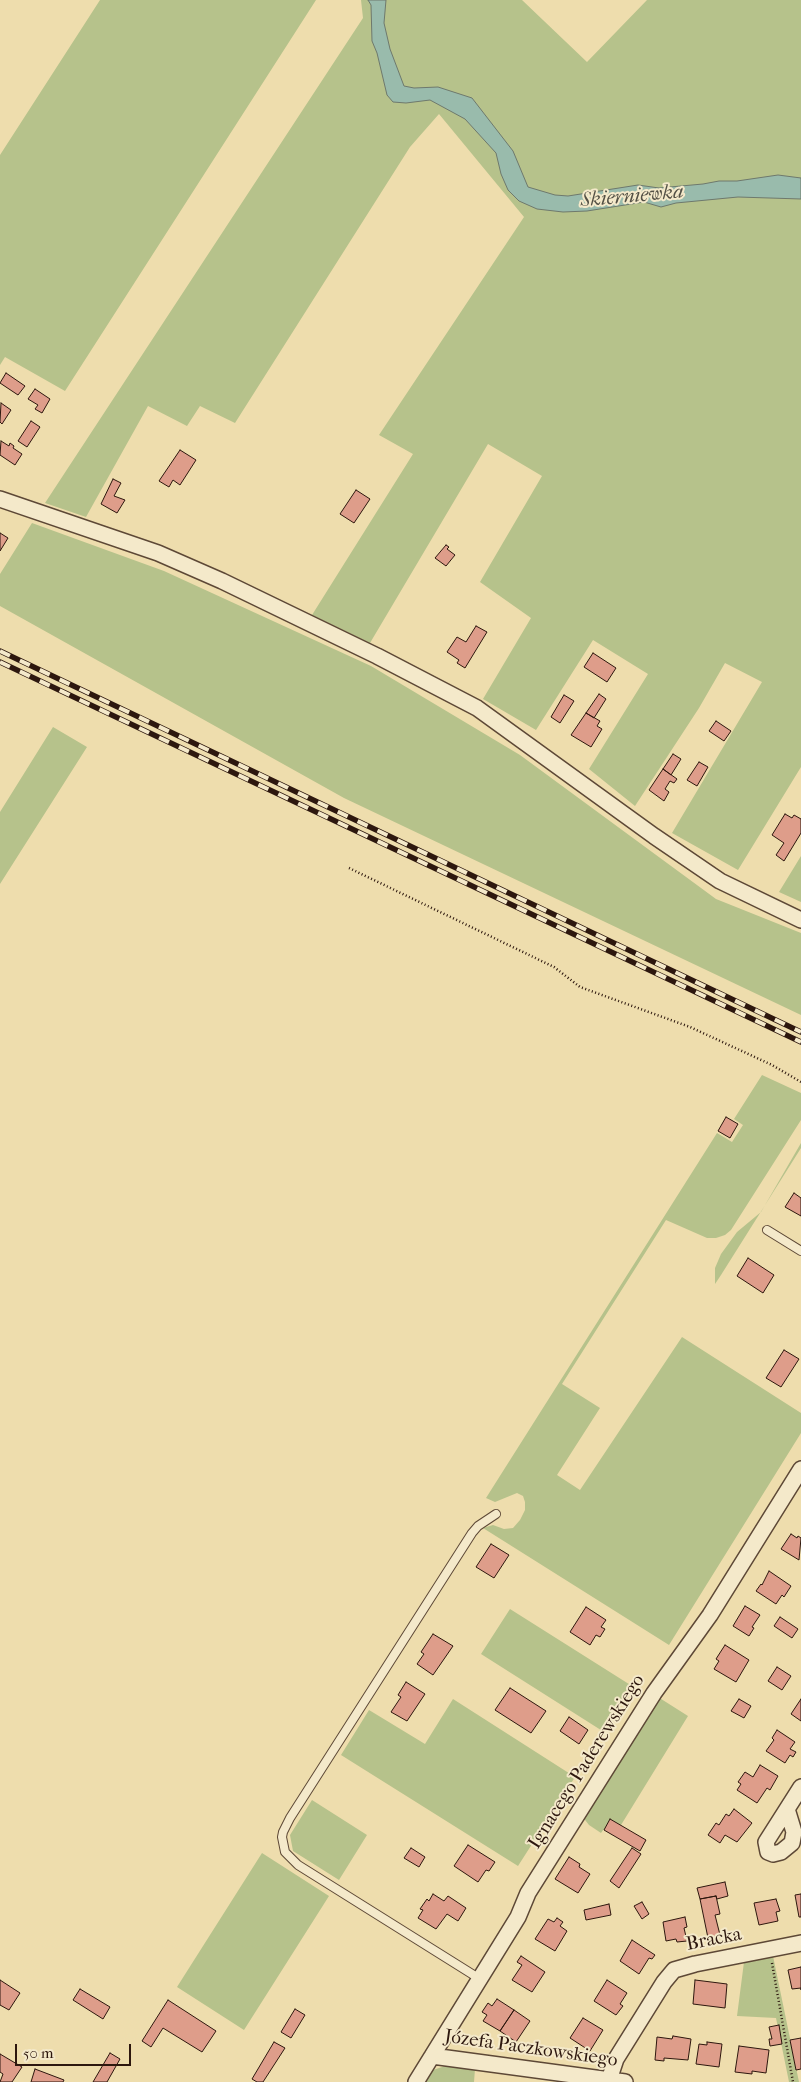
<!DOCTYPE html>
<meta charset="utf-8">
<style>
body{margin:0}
#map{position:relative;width:801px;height:2082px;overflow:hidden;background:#eeddad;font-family:"IM FELL French Canon",serif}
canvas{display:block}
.scale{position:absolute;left:15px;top:2044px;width:116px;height:22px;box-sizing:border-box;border:2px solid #2d170e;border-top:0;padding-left:6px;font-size:15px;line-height:18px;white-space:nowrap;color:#2d170e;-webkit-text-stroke:4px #f4e9ca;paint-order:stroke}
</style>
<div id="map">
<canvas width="801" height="2082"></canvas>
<div class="scale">50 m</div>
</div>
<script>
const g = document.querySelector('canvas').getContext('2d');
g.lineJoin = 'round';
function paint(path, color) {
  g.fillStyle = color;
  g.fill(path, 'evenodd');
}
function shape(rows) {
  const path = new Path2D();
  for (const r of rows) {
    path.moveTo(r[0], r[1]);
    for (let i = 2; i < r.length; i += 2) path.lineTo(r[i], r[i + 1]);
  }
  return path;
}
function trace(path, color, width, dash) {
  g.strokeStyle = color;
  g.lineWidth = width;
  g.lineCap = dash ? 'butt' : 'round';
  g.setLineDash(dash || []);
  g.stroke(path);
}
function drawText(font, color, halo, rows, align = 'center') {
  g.font = font + ' "IM FELL French Canon",serif';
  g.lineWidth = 4;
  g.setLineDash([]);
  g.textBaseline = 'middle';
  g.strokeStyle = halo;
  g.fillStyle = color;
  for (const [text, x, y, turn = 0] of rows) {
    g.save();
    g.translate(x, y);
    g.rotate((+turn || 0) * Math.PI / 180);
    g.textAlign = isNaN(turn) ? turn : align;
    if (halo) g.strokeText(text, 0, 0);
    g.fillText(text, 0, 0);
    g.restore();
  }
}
const green = shape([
 [100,0,316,0,65,391,5,357,0,365,0,155],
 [361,0,522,0,587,62,647,0,801,0,801,767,738,870,672,833,762,682,725,663,699,708,635,806,589,769,648,674,593,640,536,730,483,699,531,618,480,582,542,476,488,444,370,643,312,615,413,454,379,435,524,217,439,114,410,147,235,423,200,406,187,426,148,406,86,517,45,503,363,18],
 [32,523,164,571,371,666,520,755,716,899,801,933,801,1015,344,798,0,606,0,574],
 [53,727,87,747,0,884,0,812],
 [801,856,801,902,779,892],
 [762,1075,801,1093,801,1120,731,1230,725,1235,716,1238,707,1238,666,1220,562,1384,600,1408,557,1475,580,1490,682,1337,801,1413,801,1433,669,1645,483,1528,493,1525,504,1529,513,1528,520,1520,525,1510,525,1502,523,1496,517,1493,495,1502,486,1498,717,1133,732,1142,743,1125,734,1119],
 [801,1143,801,1148,721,1275,715,1284,715,1268,721,1254,737,1232,761,1212],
 [510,1609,632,1686,604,1732,481,1654],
 [658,1697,688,1716,621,1825,603,1830,601,1833,589,1825,582,1816],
 [453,1699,575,1777,518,1866,341,1755,369,1710,425,1744],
 [312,1800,367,1835,339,1880,293,1851,290,1835],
 [262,1853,329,1896,244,2030,177,1987],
 [773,1956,799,2082,789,2082,776,2018,737,2016,744,1962],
 [451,2066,475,2069,474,2082,422,2082,433,2070,445,2066]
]);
const water = shape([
 [368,0,386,0,384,23,390,49,404,86,414,88,438,87,472,98,513,151,528,187,555,195,568,196,638,185,659,188,703,184,719,181,737,181,778,175,801,178,801,199,738,197,676,203,661,207,644,202,587,211,563,212,537,209,519,201,508,190,501,174,496,153,465,119,430,100,406,103,393,102,387,95,377,53,372,41,371,5,368,0]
]);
const building = shape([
 [6,373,25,386,18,395,0,383,6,373],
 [35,389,50,399,42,413,35,409,38,405,28,399,35,389],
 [1,403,11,410,2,424,0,422,1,403],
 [31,421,40,427,27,447,18,441,31,421],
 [1,441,9,446,10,443,14,446,13,448,22,454,15,465,0,455,1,441],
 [180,450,196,460,180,485,173,480,169,487,159,481,180,450],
 [113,479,121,483,114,496,125,500,117,513,101,504,113,479],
 [356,490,370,499,354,523,340,514,356,490],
 [0,533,8,538,0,551,0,533],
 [446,545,449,547,447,549,455,555,446,566,435,558,446,545],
 [476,626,487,632,465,668,457,663,459,660,447,652,457,637,466,642,476,626],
 [593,653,616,668,607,682,584,667,593,653],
 [599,694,606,699,594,718,586,713,599,694],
 [564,695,574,701,560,723,551,717,564,695],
 [586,713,600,721,597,726,602,729,591,747,571,735,586,713],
 [716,721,731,731,724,741,709,731,716,721],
 [673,754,681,759,671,775,663,769,673,754],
 [699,762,708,767,697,786,687,780,699,762],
 [663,769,677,779,674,783,670,781,665,789,669,792,664,801,649,790,663,769],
 [785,814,792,818,794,815,801,819,801,833,784,861,776,855,784,843,772,835,785,814],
 [726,1117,738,1124,730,1138,718,1131,726,1117],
 [794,1193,801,1198,801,1216,785,1207,794,1193],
 [748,1258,774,1275,763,1293,737,1276,748,1258],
 [784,1350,799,1359,781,1387,766,1378,784,1350],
 [791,1534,797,1538,798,1536,801,1538,799,1560,781,1549,791,1534],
 [491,1544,509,1555,494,1578,476,1567,491,1544],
 [769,1571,791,1586,784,1597,782,1595,776,1604,756,1591,761,1584,762,1585,769,1571],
 [745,1606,760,1615,752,1627,754,1628,749,1636,733,1626,745,1606],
 [586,1607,606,1620,601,1627,605,1629,600,1637,596,1635,590,1645,570,1632,586,1607],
 [780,1617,798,1629,792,1638,774,1626,780,1617],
 [433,1634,453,1646,433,1675,417,1664,424,1654,421,1652,433,1634],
 [725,1645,749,1660,736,1682,714,1669,719,1661,716,1659,725,1645],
 [777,1667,791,1676,782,1690,768,1681,777,1667],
 [406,1682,425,1694,407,1721,391,1712,401,1697,398,1695,406,1682],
 [510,1688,546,1711,531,1733,495,1710,510,1688],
 [739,1699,751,1706,744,1718,731,1711,739,1699],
 [801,1699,801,1721,791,1714,801,1699],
 [569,1717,588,1730,579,1744,560,1731,569,1717],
 [777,1730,795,1742,790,1749,796,1752,793,1757,790,1755,785,1763,766,1751,774,1740,772,1738,777,1730],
 [760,1765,778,1776,770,1790,767,1788,757,1803,737,1790,741,1784,738,1782,745,1772,753,1777,760,1765],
 [734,1809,752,1823,737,1842,725,1835,720,1843,708,1835,716,1823,719,1825,726,1814,729,1816,734,1809],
 [610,1819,646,1840,640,1851,604,1830,610,1819],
 [468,1845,495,1862,489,1871,486,1870,478,1882,454,1866,468,1845],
 [411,1848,425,1857,419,1867,404,1858,411,1848],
 [632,1848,641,1854,619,1888,610,1881,632,1848],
 [569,1857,580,1864,579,1867,590,1874,578,1893,555,1879,569,1857],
 [725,1882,728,1896,717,1899,716,1896,700,1899,697,1888,725,1882],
 [433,1894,444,1901,448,1896,466,1908,458,1921,447,1914,436,1929,418,1918,423,1910,420,1909,427,1899,429,1901,433,1894],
 [801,1894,801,1917,799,1917,795,1895,801,1894],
 [716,1896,720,1914,715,1915,720,1935,708,1938,700,1899,716,1896],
 [776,1899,780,1911,776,1912,778,1921,759,1925,754,1903,776,1899],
 [642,1902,649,1914,642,1919,634,1906,642,1902],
 [609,1904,611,1915,586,1920,584,1910,609,1904],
 [685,1917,687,1927,684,1928,687,1941,677,1942,676,1939,666,1941,663,1922,685,1917],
 [557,1918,563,1922,560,1926,567,1931,555,1951,535,1939,548,1919,554,1922,557,1918],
 [632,1940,655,1955,652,1959,649,1958,639,1974,620,1961,632,1940],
 [521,1956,545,1972,532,1992,512,1980,522,1965,517,1962,521,1956],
 [801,1967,801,1990,801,1988,792,1989,788,1970,801,1967],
 [0,1980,20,1993,9,2010,0,2005,0,1980],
 [607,1980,627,1993,620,2004,623,2006,616,2015,594,2001,607,1980],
 [695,1980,727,1984,725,2008,693,2004,695,1980],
 [80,1989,110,2007,103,2019,73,2000,80,1989],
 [497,1999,514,2010,500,2031,483,2021,487,2015,482,2012,488,2003,492,2006,497,1999],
 [168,2000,216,2031,202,2052,163,2028,151,2047,142,2041,168,2000],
 [295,2009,305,2015,291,2038,281,2032,295,2009],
 [514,2010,530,2021,516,2042,500,2031,514,2010],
 [583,2018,603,2030,590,2051,570,2038,583,2018],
 [779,2025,782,2044,770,2046,769,2039,772,2039,769,2027,779,2025],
 [673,2036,691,2039,688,2060,664,2058,664,2061,655,2060,657,2037,672,2039,673,2036],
 [801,2038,801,2069,796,2070,790,2040,801,2038],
 [274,2042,285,2048,263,2082,257,2082,252,2079,274,2042],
 [707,2042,722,2044,719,2067,696,2064,699,2044,707,2045,707,2042],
 [739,2046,769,2050,766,2073,752,2071,752,2074,735,2072,739,2046],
 [110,2053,120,2059,107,2082,93,2082,110,2053],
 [0,2054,22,2067,12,2082,0,2082,3,2074,0,2072,0,2054],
 [35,2069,64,2080,63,2082,31,2082,35,2069]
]);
const path = shape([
 [349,868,554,967,580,987,690,1027,772,1065,801,1082],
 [772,1963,793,2082]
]);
const service = shape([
 [767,1230,801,1251],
 [480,1979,298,1865,285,1852,282,1837,283,1832,290,1818,472,1533,478,1526,496,1514]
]);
const minor = shape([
 [0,499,158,553,222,581,377,656,477,708,654,836,720,881,801,920],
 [787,1809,794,1832,792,1843,781,1852,773,1854,768,1852,766,1842,801,1787],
 [432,2056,625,2082],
 [609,2080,616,2059,664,1982,674,1970,695,1964,801,1943],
 [416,2082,518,1917,528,1893,654,1693,710,1615,801,1469]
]);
const rail = shape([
 [0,651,801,1032],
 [0,662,801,1042]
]);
const streetNames = [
 ["Ignacego Paderewskiego",587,1762,-58],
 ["Bracka",714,1940,-11],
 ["Józefa Paczkowskiego",531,2049,8]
];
const waterNames = [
 ["Skierniewka",632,197,-5]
];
paint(green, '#b6c28b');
paint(water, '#99bbac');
trace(water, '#6e796d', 1);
paint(building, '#de9d8a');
trace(building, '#2d170e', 1);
trace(service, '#5d4836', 10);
trace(minor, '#5d4836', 18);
trace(path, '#2d170e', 2.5, [1, 2.5]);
trace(service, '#f4e9ca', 8);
trace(minor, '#f4e9ca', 15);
trace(rail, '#2d170e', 5.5);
trace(rail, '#f4e9ca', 4, [11]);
drawText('19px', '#2d170e', '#f4e9ca', streetNames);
drawText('italic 20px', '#535045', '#f4e9ca', waterNames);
</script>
